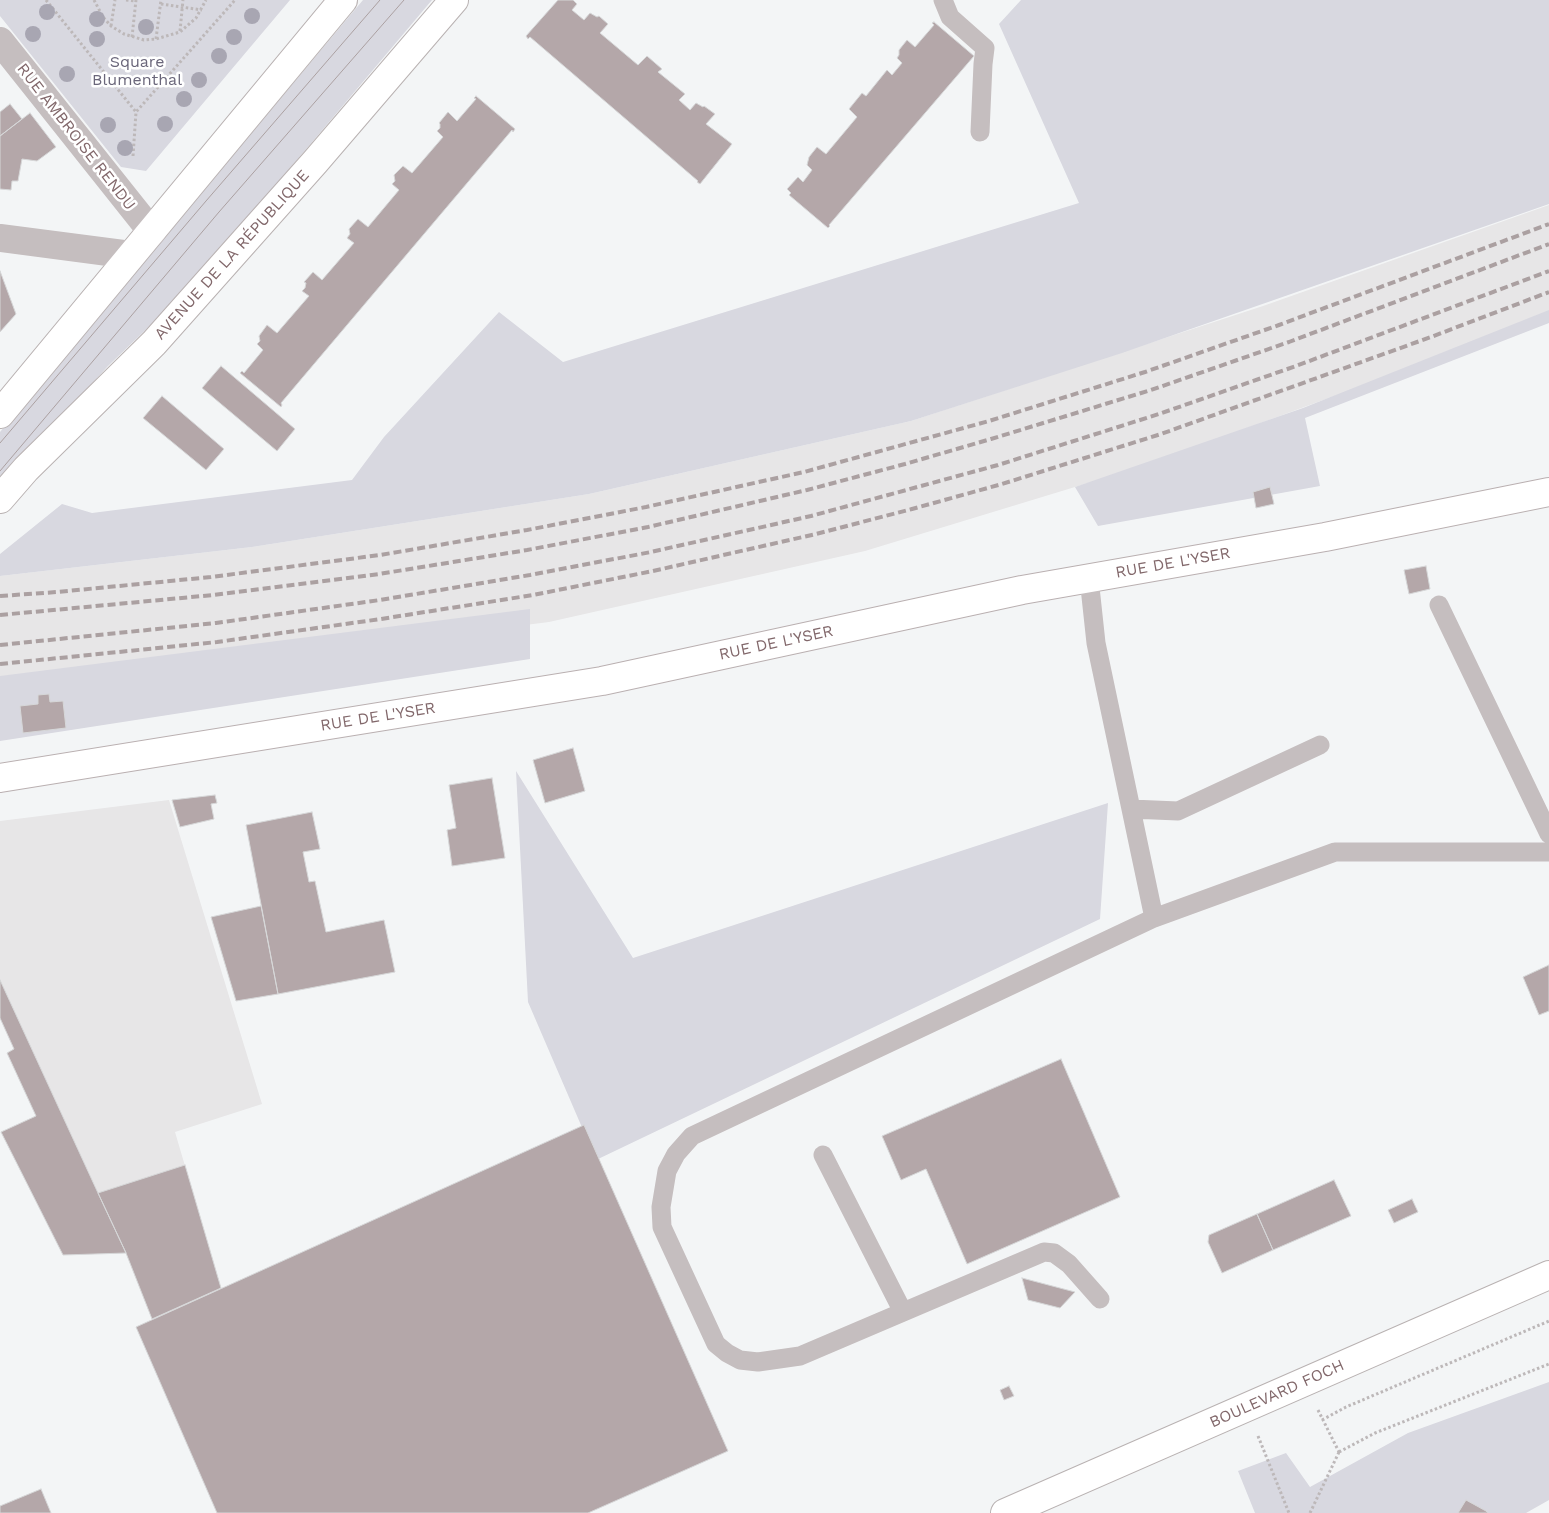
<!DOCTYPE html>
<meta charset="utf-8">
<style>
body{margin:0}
canvas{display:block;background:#f3f5f6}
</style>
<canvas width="1549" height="1513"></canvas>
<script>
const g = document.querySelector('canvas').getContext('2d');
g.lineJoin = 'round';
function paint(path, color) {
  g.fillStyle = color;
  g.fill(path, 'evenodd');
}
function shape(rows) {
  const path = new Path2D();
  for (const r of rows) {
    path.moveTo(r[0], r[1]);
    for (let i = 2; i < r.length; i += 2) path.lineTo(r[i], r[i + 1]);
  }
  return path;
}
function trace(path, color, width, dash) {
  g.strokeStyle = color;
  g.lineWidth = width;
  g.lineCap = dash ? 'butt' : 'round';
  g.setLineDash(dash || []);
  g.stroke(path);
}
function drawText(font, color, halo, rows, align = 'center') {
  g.font = font + ' "Work Sans",sans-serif';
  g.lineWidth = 5;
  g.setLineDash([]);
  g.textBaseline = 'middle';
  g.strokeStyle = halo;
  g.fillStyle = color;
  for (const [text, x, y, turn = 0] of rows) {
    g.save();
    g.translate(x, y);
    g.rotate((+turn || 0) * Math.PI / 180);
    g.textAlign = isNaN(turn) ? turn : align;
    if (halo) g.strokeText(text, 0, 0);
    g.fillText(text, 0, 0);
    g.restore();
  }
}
const built = shape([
 [1549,205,1549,317,1160,460,1075,487,865,551,549,622,210,665,0,681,0,576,252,547,589,494,911,421,1263,306],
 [169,800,262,1104,175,1132,221,1288,152,1319,126,1253,0,980,0,821]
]);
const green = shape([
 [0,0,290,0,146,171,121,167,0,16],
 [363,0,432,0,189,288,108,366,0,485,0,432],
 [1021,0,1549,0,1549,204,1122,353,911,421,589,494,252,547,0,576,0,554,62,504,92,513,352,480,384,437,499,312,563,362,1079,203,999,24],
 [1549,310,1549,323,1305,418,1320,486,1098,526,1075,487,1303,408],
 [530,609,530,659,0,741,0,676],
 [516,771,633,958,1108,803,1100,919,596,1160,528,1002],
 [1549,1382,1549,1500,1526,1513,1488,1513,1466,1500,1458,1513,1255,1513,1238,1471,1286,1453,1310,1487,1408,1433]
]);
const building = shape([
 [558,0,573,0,577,4,572,10,584,20,590,13,597,17,599,16,608,24,600,33,638,65,647,56,662,69,658,72,685,94,679,100,690,110,696,103,703,107,704,106,715,114,706,124,732,144,700,184,697,182,698,181,530,37,528,39,526,36,558,0],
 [934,22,974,56,829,225,830,226,828,228,789,195,791,193,787,189,798,177,803,182,812,170,807,165,809,157,817,147,826,154,857,117,849,109,862,93,866,96,887,70,892,75,902,63,897,58,899,55,899,50,907,40,915,47,934,25,932,23,934,22],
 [476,96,515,129,513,132,512,130,281,403,282,405,281,407,240,373,242,371,244,373,263,350,257,344,260,341,259,336,267,325,277,333,309,296,302,291,305,288,306,283,304,282,313,272,322,280,354,243,347,238,350,234,349,229,358,219,368,227,399,190,392,184,395,181,394,175,403,166,412,173,443,137,437,131,440,128,440,124,439,123,448,112,457,121,476,99,474,98,476,96],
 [10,104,22,119,0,136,0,112,10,104],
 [30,113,56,147,37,161,22,159,18,181,12,181,11,190,0,189,0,136,30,113],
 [0,271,16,314,0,332,0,271],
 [221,366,295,429,277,451,202,388,221,366],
 [162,396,224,449,206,470,143,418,162,396],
 [1270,487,1274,504,1256,508,1253,492,1270,487],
 [1426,566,1430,589,1409,594,1404,570,1426,566],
 [49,694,50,702,63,701,66,728,23,733,20,706,38,704,38,695,49,694],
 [573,748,585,791,545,803,533,760,573,748],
 [492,778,505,858,452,866,447,830,456,828,449,785,492,778],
 [215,795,217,803,211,804,214,819,180,827,172,800,215,795],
 [312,812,320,849,303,852,309,882,315,881,326,932,384,920,395,972,278,994,246,825,312,812],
 [261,906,278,994,236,1001,211,917,261,906],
 [1549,965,1549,1011,1539,1015,1523,977,1549,965],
 [0,980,98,1193,126,1253,63,1255,1,1132,36,1116,7,1053,14,1049,0,1018,0,980],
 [1061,1059,1120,1197,967,1264,926,1169,901,1180,882,1136,1061,1059],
 [584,1125,728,1451,588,1513,217,1513,136,1327,584,1125],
 [185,1165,221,1288,152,1319,126,1253,98,1193,185,1165],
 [1334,1180,1351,1216,1273,1250,1257,1214,1334,1180],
 [1412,1199,1418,1212,1394,1223,1388,1210,1412,1199],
 [1257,1214,1273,1250,1222,1273,1208,1242,1209,1235,1257,1214],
 [1022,1278,1075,1292,1060,1308,1028,1300,1022,1278],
 [1009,1386,1014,1396,1004,1400,1000,1390,1009,1386],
 [41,1489,51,1513,0,1513,0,1506,41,1489],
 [1466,1500,1486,1511,1488,1513,1458,1513,1466,1500]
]);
const path = shape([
 [46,0,136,112],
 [94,0,103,17,111,26,124,34,144,40,156,39,180,32,196,18,206,0],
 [126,0,136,1],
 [161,4,202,10],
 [111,26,115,0],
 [180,31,183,0],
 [132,37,136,0],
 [156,39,161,0],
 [133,156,136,112,235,0],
 [1318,1410,1339,1452],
 [1322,1420,1346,1407,1549,1321],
 [1258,1436,1289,1513],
 [1339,1452,1375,1433,1549,1364],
 [1310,1513,1339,1452]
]);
const lane = shape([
 [943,0,950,17,985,48,983,64,980,132],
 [1089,578,1096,643,1154,918,692,1136,676,1154,667,1171,661,1207,662,1227,716,1344,727,1353,740,1360,758,1362,800,1356,1044,1252,1054,1253,1069,1264,1100,1299],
 [1439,605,1549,834],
 [1131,809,1178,811,1320,745],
 [1154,918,1335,852,1549,852],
 [823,1155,903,1312]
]);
const street = shape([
 [0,41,152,232],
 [0,238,131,255]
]);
const secondary = shape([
 [0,778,602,681,1022,590,1325,537,1549,492]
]);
const primary = shape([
 [0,414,343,0],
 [0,499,26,469,154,343,315,162,454,0],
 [1005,1513,1549,1275]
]);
const tram = shape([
 [0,443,206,201,380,0],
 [0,471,219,212,404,0]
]);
const rail = shape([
 [0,596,57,592,211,577,380,555,527,530,646,507,804,472,989,421,1145,372,1279,325,1549,224],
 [0,615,213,595,379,574,527,550,648,527,807,490,905,464,991,439,1151,390,1289,342,1549,244],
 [0,645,216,623,380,600,530,575,651,552,811,516,998,465,1159,414,1296,366,1549,271],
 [0,664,217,642,381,619,533,595,653,571,816,534,912,509,1002,484,1161,434,1431,337,1549,292]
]);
const trees = [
 [47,12],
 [252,16],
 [97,19],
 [146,27],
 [33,34],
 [234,37],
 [97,39],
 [219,56],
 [67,74],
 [199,80],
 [184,99],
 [165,124],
 [108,125],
 [125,148]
];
const parkNames = [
 ["Square",137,62],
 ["Blumenthal",137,80]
];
const streetNames = [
 ["RUE AMBROISE RENDU",76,137,52],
 ["AVENUE DE LA RÉPUBLIQUE",232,255,-48],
 ["RUE DE L'YSER",1173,563,-10],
 ["RUE DE L'YSER",776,643,-12],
 ["RUE DE L'YSER",378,717,-9],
 ["BOULEVARD FOCH",1277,1394,-24]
];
paint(built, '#e7e6e7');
paint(green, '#d8d8e0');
paint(building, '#b4a7a9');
trace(building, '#d6d7d8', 1);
trace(secondary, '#bab0b1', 30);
trace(primary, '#b9b2b2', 30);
trace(path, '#bdb8b9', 3, [2.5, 2.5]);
trace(lane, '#c5bebf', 19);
trace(street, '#c5bebf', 28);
trace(secondary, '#fff', 28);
trace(primary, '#fff', 28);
trace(tram, '#aba0a1', 1);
trace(rail, '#aba0a1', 4, [8, 4]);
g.fillStyle = '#a8a6b2';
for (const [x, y] of trees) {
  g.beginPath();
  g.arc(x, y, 8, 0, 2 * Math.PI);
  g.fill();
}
drawText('16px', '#6a667a', '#fff', parkNames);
drawText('16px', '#82686b', '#fff', streetNames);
</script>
